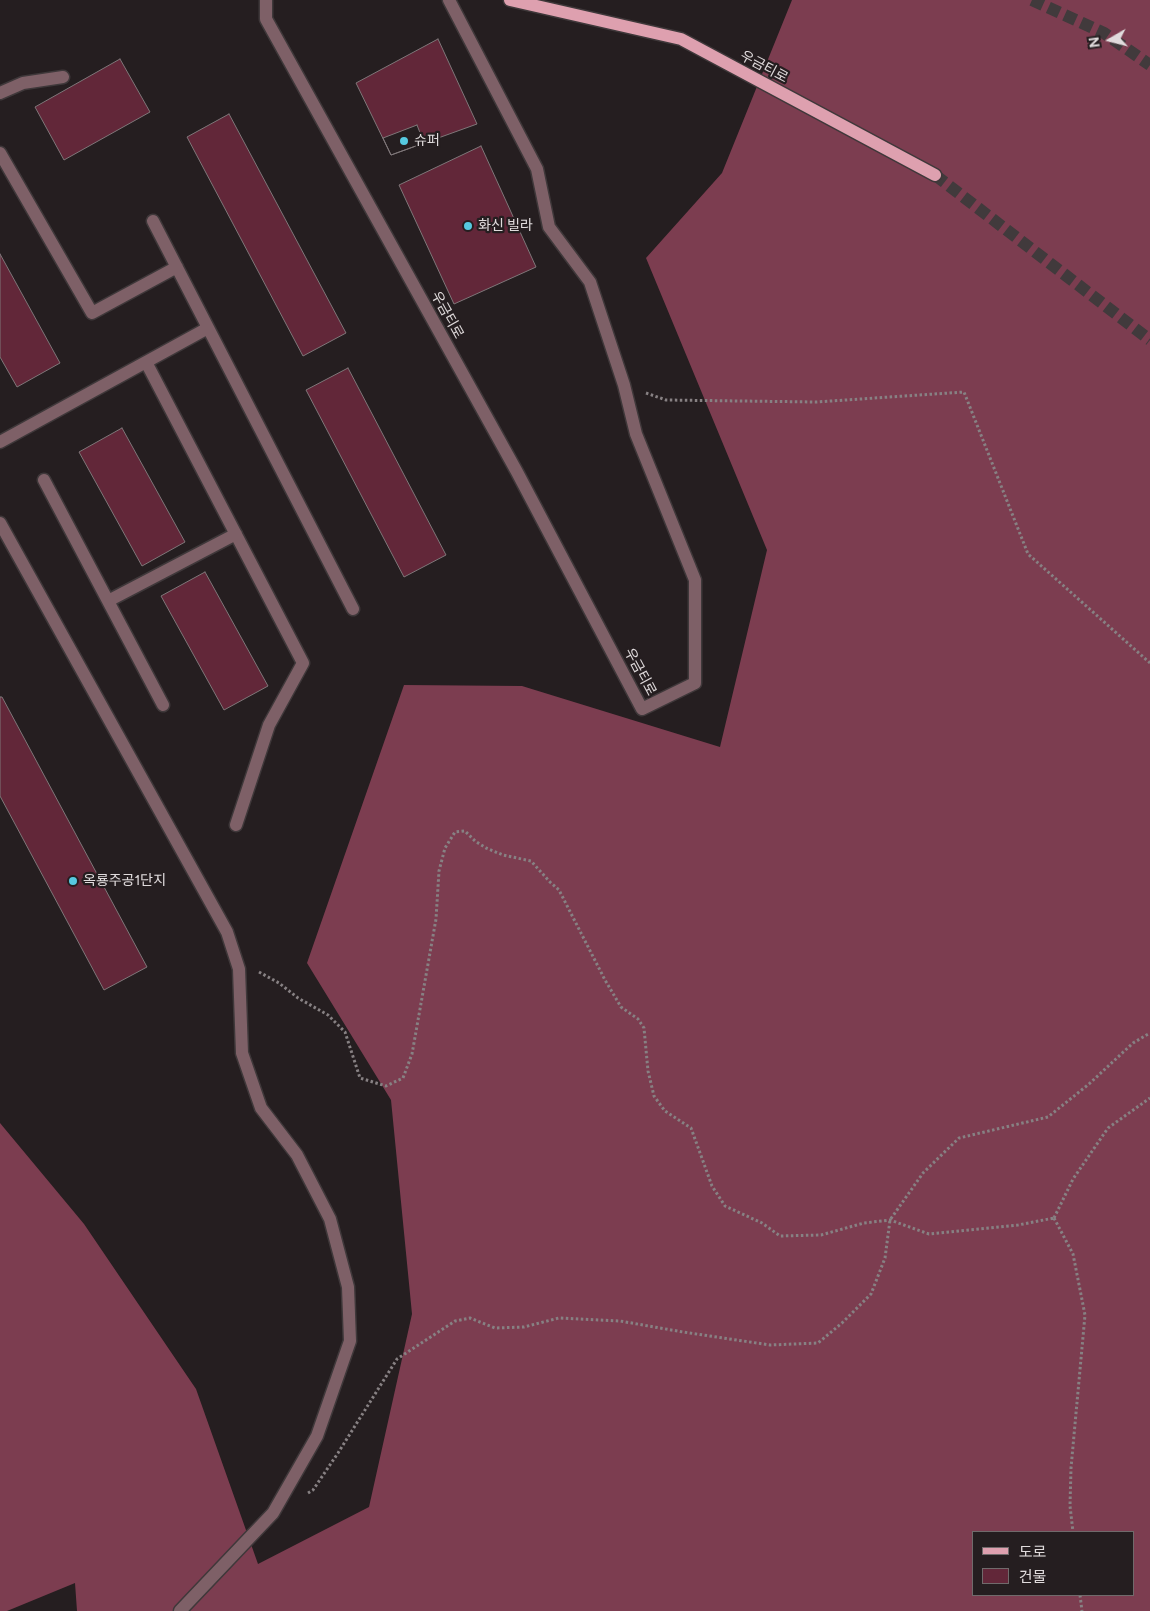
<!DOCTYPE html>
<meta charset="utf-8">
<style>
body{margin:0}
#map{position:relative;width:1150px;height:1611px;overflow:hidden;background:#251e20;font-family:Figtree,"Noto Sans KR",sans-serif}
canvas{display:block}
.legend{position:absolute;left:972px;top:1531px;width:162px;height:65px;box-sizing:border-box;background:#251e20;border:1px solid #706a6b;margin:0;padding:6px 9px;list-style:none;font-size:15px;color:#e0dbdc}
.legend li{display:flex;align-items:center;gap:10px;height:25px}
.legend b{width:25px;border:1px solid #706a6b}
.north{position:absolute;left:1085px;top:15px;width:50px;height:50px;-webkit-text-stroke:4px #251e20;paint-order:stroke;rotate:262deg;font-size:14px;font-weight:700;line-height:20px;text-align:center;color:#e0dbdc}
.north::after{content:'';display:block;margin:auto;width:18px;height:22px;background:#e0dbdc;clip-path:polygon(50% 0,100% 100%,50% 72%,0 100%)}
</style>
<div id="map">
<canvas width="1150" height="1611"></canvas>
<ul class="legend">
<li><b style="height:6px;background:#dea0af"></b>도로</li>
<li><b style="height:14px;background:#622739"></b>건물</li>
</ul>
<div class="north">N</div>
</div>
<script>
const g = document.querySelector('canvas').getContext('2d');
g.lineJoin = 'round';
function paint(path, color) {
  g.fillStyle = color;
  g.fill(path, 'evenodd');
}
function shape(rows) {
  const path = new Path2D();
  for (const r of rows) {
    path.moveTo(r[0], r[1]);
    for (let i = 2; i < r.length; i += 2) path.lineTo(r[i], r[i + 1]);
  }
  return path;
}
function trace(path, color, width, dash) {
  g.strokeStyle = color;
  g.lineWidth = width;
  g.lineCap = dash ? 'butt' : 'round';
  g.setLineDash(dash || []);
  g.stroke(path);
}
function drawText(font, color, halo, rows, align = 'center') {
  g.font = font + ' Figtree,"Noto Sans KR",sans-serif';
  g.lineWidth = 4.5;
  g.setLineDash([]);
  g.textBaseline = 'middle';
  g.strokeStyle = halo;
  g.fillStyle = color;
  for (const [text, x, y, turn = 0] of rows) {
    g.save();
    g.translate(x, y);
    g.rotate((+turn || 0) * Math.PI / 180);
    g.textAlign = isNaN(turn) ? turn : align;
    if (halo) g.strokeText(text, 0, 0);
    g.fillText(text, 0, 0);
    g.restore();
  }
}
const forest = shape([
 [792,0,1150,0,1150,1611,77,1611,75,1583,7,1611,0,1611,0,1123,84,1224,196,1389,258,1564,369,1507,412,1314,391,1100,307,963,404,685,522,686,720,747,767,550,646,258,722,173],
 [974,1532,1134,1532,1134,1595,974,1595]
]);
const building = shape([
 [438,39,477,124,391,155,356,83,438,39],
 [120,59,150,112,64,160,35,107,120,59],
 [229,114,346,333,303,356,187,137,229,114],
 [417,125,424,143,391,155,383,138,417,125],
 [481,146,536,267,454,304,399,185,481,146],
 [0,254,60,363,17,387,0,357,0,254],
 [348,368,446,555,404,577,306,390,348,368],
 [122,428,185,542,142,566,79,452,122,428],
 [205,572,268,686,224,710,161,596,205,572],
 [0,697,2,697,147,967,104,990,0,796,0,697]
]);
const majorTunnel = shape([
 [1032,0,1104,33,1150,65],
 [935,175,1150,340]
]);
const path = shape([
 [646,393,666,400,816,402,964,392,1028,554,1150,663],
 [259,972,279,983,298,998,328,1015,345,1032,360,1078,386,1086,403,1078,412,1054,436,919,439,871,445,848,455,832,465,831,475,841,486,848,503,855,531,861,550,882,559,890,605,980,621,1007,638,1019,644,1028,648,1071,654,1096,665,1111,691,1128,712,1186,725,1206,762,1223,780,1236,821,1235,864,1223,890,1220,929,1234,1018,1225,1054,1218],
 [1054,1218,1073,1254,1085,1315,1071,1468,1070,1506,1073,1532],
 [1054,1218,1073,1179,1108,1128,1150,1098],
 [308,1493,313,1490,338,1453,397,1359,455,1321,470,1318,495,1328,524,1327,559,1318,620,1321,683,1332,770,1345,818,1343,842,1323,871,1294,885,1258,890,1220,923,1173,959,1138,1048,1117,1089,1084,1133,1043,1150,1033],
 [1080,1595,1082,1611]
]);
const minor = shape([
 [266,0,266,19,517,472,642,709,695,683,695,580,636,434,624,385,590,282,549,227,537,169,449,0],
 [0,93,23,83,63,77],
 [0,153,92,313,177,267],
 [153,221,353,609],
 [146,362,303,663,269,725,236,825],
 [0,442,208,328],
 [44,480,163,705],
 [0,523,227,932,239,969,242,1053,261,1108,297,1155,330,1219,348,1287,350,1341,317,1436,273,1513,180,1611],
 [108,601,236,534]
]);
const major = shape([
 [510,0,681,39,935,175]
]);
const markers = [
 [404,141,5,"#56c9e0"],
 [468,226,5,"#56c9e0"],
 [73,881,5,"#56c9e0"]
];
const streetNames = [
 ["우금티로",764,67,28],
 ["우금티로",447,315,61],
 ["우금티로",640,672,62]
];
const poiNames = [
 ["슈퍼",414,141],
 ["화신 빌라",478,226],
 ["옥룡주공1단지",83,881]
];
paint(forest, '#7c3d50');
paint(building, '#622739');
trace(building, '#7f7779', 1);
trace(majorTunnel, '#413a3c', 12, [12, 6]);
trace(minor, '#3f383a', 15);
trace(major, '#3f383a', 15);
trace(path, '#878183', 3, [2.5, 2.5]);
trace(minor, '#7e6067', 12);
trace(major, '#dea0af', 12);
for (const [x, y, r, color] of markers) {
  const dot = new Path2D();
  dot.arc(x, y, r, 0, 2 * Math.PI);
  g.fillStyle = color;
  g.fill(dot);
  trace(dot, '#251e20', 2);
}
drawText('14px', '#e0dbdc', '#251e20', streetNames);
drawText('14px', '#e0dbdc', '#251e20', poiNames, 'left');
</script>
